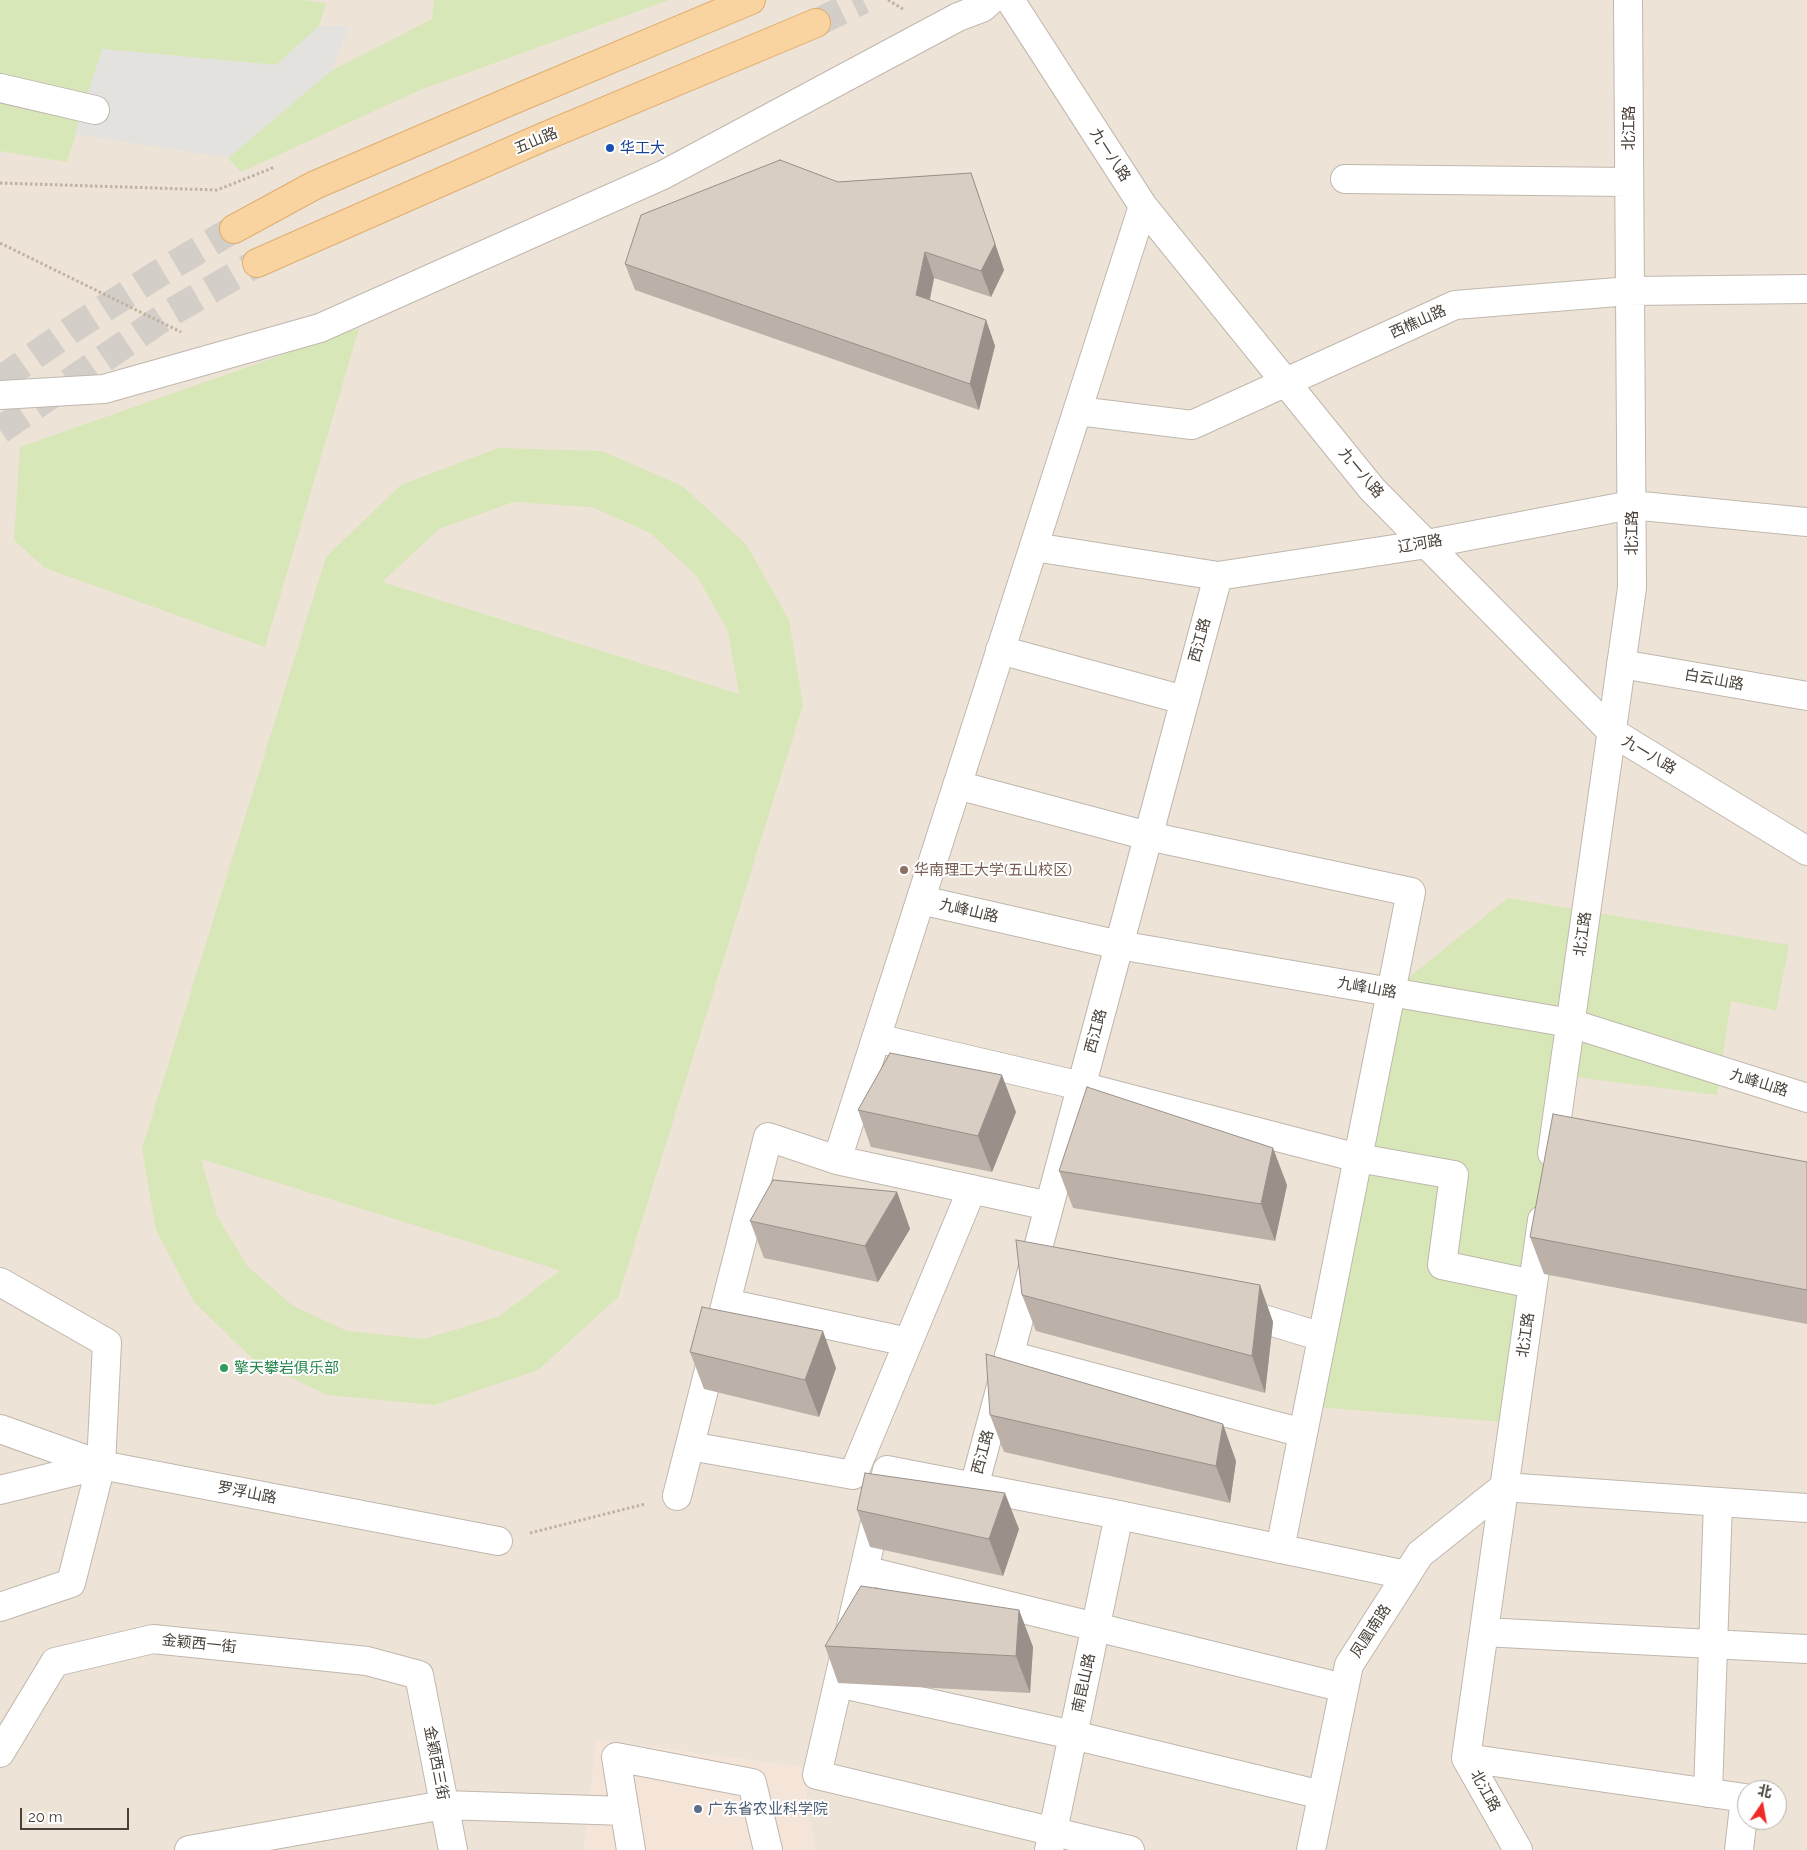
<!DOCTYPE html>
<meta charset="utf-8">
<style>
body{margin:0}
#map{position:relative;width:1807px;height:1850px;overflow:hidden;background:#f5f1ec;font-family:Raleway,"Noto Sans SC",sans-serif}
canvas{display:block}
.north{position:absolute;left:1737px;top:1780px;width:50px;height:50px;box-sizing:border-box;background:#fff;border:1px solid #b6b3b0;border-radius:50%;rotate:12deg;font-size:14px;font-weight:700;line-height:20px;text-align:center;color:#494139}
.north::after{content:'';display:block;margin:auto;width:18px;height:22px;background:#ef2b28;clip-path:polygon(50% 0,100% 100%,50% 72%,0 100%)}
.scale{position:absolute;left:20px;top:1808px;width:109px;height:22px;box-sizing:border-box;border:2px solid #494139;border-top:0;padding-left:6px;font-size:15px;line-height:18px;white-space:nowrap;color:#494139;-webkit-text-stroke:4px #fff;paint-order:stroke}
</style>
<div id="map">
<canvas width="1807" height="1850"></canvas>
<div class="north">北</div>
<div class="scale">20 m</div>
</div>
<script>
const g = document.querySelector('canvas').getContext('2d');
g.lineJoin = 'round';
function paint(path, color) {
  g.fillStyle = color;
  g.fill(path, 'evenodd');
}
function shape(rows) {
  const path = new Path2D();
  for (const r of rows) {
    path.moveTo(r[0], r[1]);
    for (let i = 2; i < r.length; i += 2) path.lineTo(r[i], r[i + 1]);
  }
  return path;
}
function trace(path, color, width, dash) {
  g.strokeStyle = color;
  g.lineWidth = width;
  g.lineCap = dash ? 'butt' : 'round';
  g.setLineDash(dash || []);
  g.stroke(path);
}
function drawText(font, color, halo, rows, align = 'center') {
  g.font = font + ' Raleway,"Noto Sans SC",sans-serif';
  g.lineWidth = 4;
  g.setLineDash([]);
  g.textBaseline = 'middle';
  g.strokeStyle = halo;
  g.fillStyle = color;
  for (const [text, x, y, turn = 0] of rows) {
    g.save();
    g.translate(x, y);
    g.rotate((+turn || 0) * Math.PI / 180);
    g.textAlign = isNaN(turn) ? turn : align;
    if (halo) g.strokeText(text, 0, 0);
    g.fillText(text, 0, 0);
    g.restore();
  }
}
const commercial = shape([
 [597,1740,801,1767,815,1850,584,1850]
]);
const education = shape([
 [0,0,1807,0,1807,1850,815,1850,801,1767,597,1740,584,1850,0,1850],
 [1747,1790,1777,1790,1777,1820,1747,1820]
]);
const green = shape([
 [0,0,303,0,326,3,319,26,276,65,102,49,67,162,0,151],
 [434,0,669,0,420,90,241,172,228,158,331,71,432,19],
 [359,328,265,647,45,568,14,540,20,447],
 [498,448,602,451,682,486,746,544,789,620,803,705,618,1297,538,1370,435,1405,327,1395,253,1359,194,1302,156,1230,142,1149,326,557,401,485],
 [513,502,592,507,650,533,697,576,728,631,739,694,382,582,439,529],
 [201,1159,559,1270,559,1271,498,1317,424,1339,347,1331,293,1306,248,1267,217,1216],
 [1508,898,1789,945,1776,1010,1731,1001,1717,1095,1574,1077,1528,1424,1317,1407,1382,999]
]);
const parking = shape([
 [319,26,349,26,331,71,228,158,75,134,102,49,276,65]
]);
const majorTunnel = shape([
 [816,23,863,0],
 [0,380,71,330,158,274,234,229],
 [0,430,170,313,257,263]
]);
const path = shape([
 [888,0,903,9],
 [0,183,217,190,275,167],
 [0,243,181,332],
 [530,1533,645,1504]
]);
const minor = shape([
 [1010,0,1143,206,1372,489,1612,732,1807,851],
 [0,88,95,110],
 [1345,179,1629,182],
 [0,395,104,389,320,328,663,175,958,17,982,8,991,0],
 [1078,411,1192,425,1455,305,1630,291,1807,289],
 [1034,547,1218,576,1427,544,1631,505,1807,522],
 [1000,650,1184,700],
 [1621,664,1807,696],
 [957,785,1148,836,1411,892,1280,1549],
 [921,900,1119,945,1570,1023,1807,1098],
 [876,1038,1081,1086,1358,1158,1454,1175,1442,1265,1533,1284],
 [1552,1153,1632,588,1628,0],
 [837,1160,1143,206],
 [0,1282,107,1343,101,1465,71,1583,0,1607],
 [726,1303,908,1342],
 [1237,1311,1322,1337],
 [1009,1355,1303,1433],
 [0,1429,101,1465,498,1541],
 [690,1446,853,1475,972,1189],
 [974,1487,1218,576],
 [0,1490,101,1465],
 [677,1496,768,1137,837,1160,1049,1206],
 [864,1570,1344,1688],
 [1484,1632,1807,1649],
 [838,1683,1073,1735,1322,1795],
 [0,1753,55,1662,153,1639,367,1661,419,1675,453,1850],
 [1466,1758,1745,1798,1739,1850],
 [1708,1793,1718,1502],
 [189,1850,444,1805,625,1811],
 [631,1850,616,1757,752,1783,768,1850],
 [1049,1850,1119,1515],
 [1130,1850,817,1775,887,1470,1119,1515,1406,1575],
 [1311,1850,1349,1665,1420,1554,1504,1487,1807,1508],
 [1518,1850,1466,1758,1542,1220]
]);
const major = shape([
 [234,229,315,185,513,100,751,0],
 [257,263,541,138,816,23]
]);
const wall = shape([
 [971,173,1004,270,991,297,934,278,930,300,986,320,995,346,979,410,635,290,625,264,838,182],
 [858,1110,1016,1112,992,1172,871,1147],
 [1807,1162,1807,1324,1544,1274,1530,1237],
 [1059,1171,1287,1185,1275,1241,1073,1208],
 [897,1192,910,1229,878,1282,764,1258,750,1221],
 [1260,1285,1273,1322,1265,1393,1036,1331,1022,1295],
 [690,1352,836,1368,819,1417,704,1389],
 [990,1415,1236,1461,1230,1503,1004,1452],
 [857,1510,1019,1529,1003,1576,870,1547],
 [1019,1610,1033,1647,1030,1693,838,1683,825,1646]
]);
const shadedWall = shape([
 [971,173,1004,270,991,297,981,271],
 [925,252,934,278,925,321,916,295],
 [986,320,995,346,979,410,970,384],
 [1002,1075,1016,1112,992,1172,978,1136],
 [1273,1148,1287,1185,1275,1241,1261,1204],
 [897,1192,910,1229,878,1282,865,1246],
 [1260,1285,1273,1322,1265,1393,1252,1356],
 [823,1331,836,1368,819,1417,805,1380],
 [1223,1424,1236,1461,1230,1503,1216,1466],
 [1005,1493,1019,1529,1003,1576,989,1539],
 [1019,1610,1033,1647,1030,1693,1016,1656]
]);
const building = shape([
 [780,160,838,182,971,173,995,244,981,271,925,252,916,295,986,320,970,384,625,264,641,215,780,160],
 [890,1053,1002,1075,978,1136,858,1110,890,1053],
 [1087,1087,1273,1148,1261,1204,1059,1171,1087,1087],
 [1553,1114,1807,1162,1807,1290,1530,1237,1553,1114],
 [773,1180,897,1192,865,1246,750,1221,773,1180],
 [1016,1240,1260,1285,1252,1356,1022,1295,1016,1240],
 [702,1307,823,1331,805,1380,690,1352,702,1307],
 [986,1354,1223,1424,1216,1466,990,1415,986,1354],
 [865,1473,1005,1493,989,1539,857,1510,865,1473],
 [861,1586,1019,1610,1016,1656,825,1646,861,1586]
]);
const markers = [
 [610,148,5,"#1a4fb4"],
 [904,870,5,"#8d6e63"],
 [224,1368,5,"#2e9e5b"],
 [698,1809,5,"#5c6f8a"]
];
const streetNames = [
 ["北江路",1629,128,-90],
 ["五山路",536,141,-23],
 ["九一八路",1110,155,57],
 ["西樵山路",1418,322,-24],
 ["九一八路",1361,473,50],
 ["北江路",1632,533,-90],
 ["辽河路",1420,544,-10],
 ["西江路",1200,640,-75],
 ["白云山路",1714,680,10],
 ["九一八路",1649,755,31],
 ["九峰山路",969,911,13],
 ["北江路",1583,934,-82],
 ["九峰山路",1367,988,10],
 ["西江路",1096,1031,-75],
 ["九峰山路",1759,1083,17],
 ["北江路",1526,1335,-82],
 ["西江路",983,1452,-75],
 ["罗浮山路",247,1493,11],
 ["凤凰南路",1371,1631,-57],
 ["金颖西一街",199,1644,6],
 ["南昆山路",1084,1683,-78],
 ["金颖西三街",436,1763,79],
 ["北江路",1485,1791,61]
];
const transitNames = [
 ["华工大",620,148]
];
const educationNames = [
 ["华南理工大学(五山校区)",914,870]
];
const leisureNames = [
 ["擎天攀岩俱乐部",234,1368]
];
const serviceNames = [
 ["广东省农业科学院",708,1809]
];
paint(commercial, '#f5e5d9');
paint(education, '#ede3d6');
paint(green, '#d8e7b7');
paint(parking, '#e4e2df');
trace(majorTunnel, '#d3cec8', 28, [28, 14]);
trace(minor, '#c0b7ae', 30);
trace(major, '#dfae70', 30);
trace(path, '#c1b1a0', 3, [2.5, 2.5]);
trace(minor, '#fff', 28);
trace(major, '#f9d3a0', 28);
paint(wall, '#bbb1a9');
paint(shadedWall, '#989089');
paint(building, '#d9cec4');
trace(building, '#989089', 1);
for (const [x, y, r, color] of markers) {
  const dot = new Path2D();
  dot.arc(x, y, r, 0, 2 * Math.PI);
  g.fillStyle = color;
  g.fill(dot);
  trace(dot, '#fff', 2);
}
drawText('15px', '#494139', '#fff', streetNames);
drawText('15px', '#164399', '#fff', transitNames, 'left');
drawText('15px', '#785e54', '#fff', educationNames, 'left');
drawText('15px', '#27864d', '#fff', leisureNames, 'left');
drawText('15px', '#4e5e75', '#fff', serviceNames, 'left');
</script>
